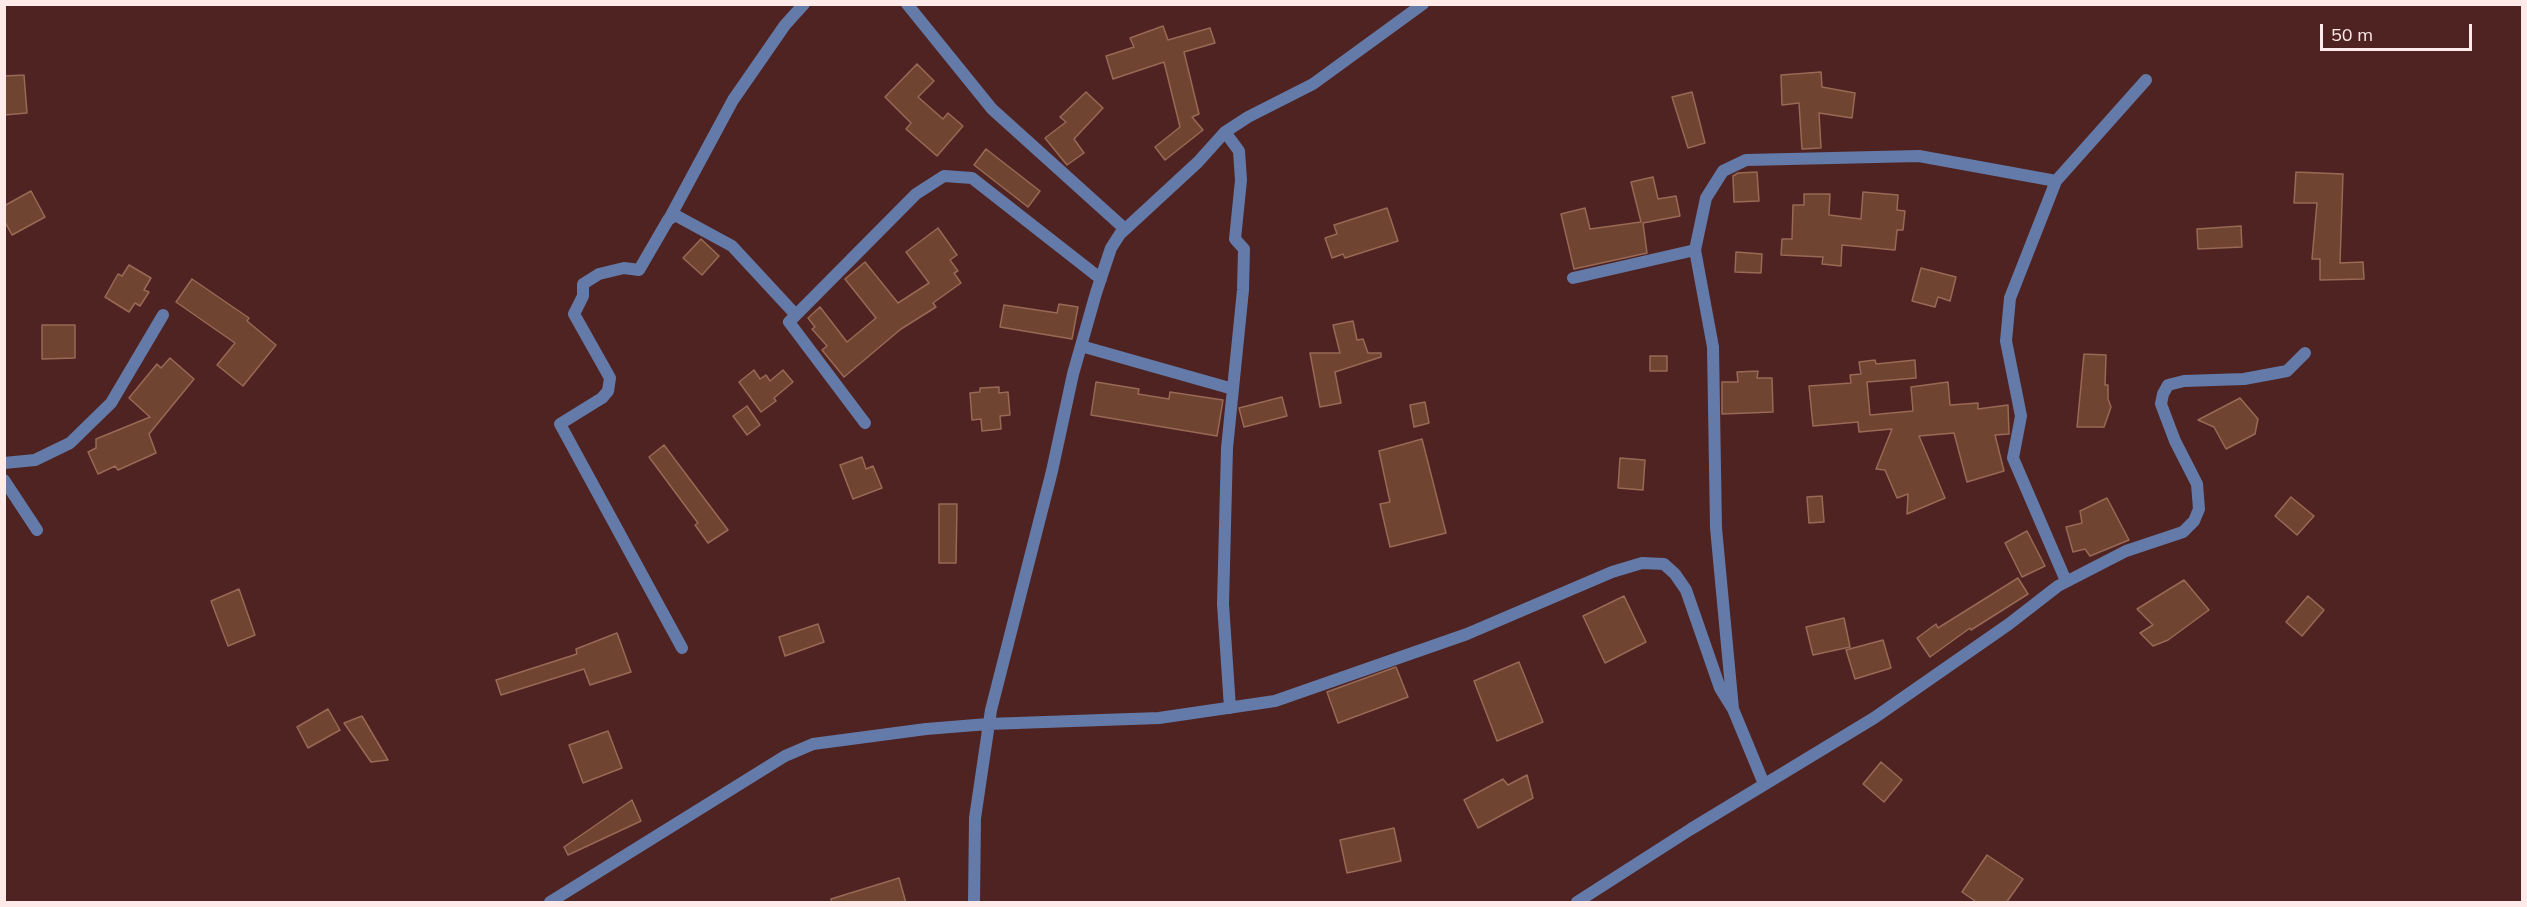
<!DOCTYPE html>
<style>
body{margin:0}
#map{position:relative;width:2527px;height:907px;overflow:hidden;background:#4f2321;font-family:Mulish,sans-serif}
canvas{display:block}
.frame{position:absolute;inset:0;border:6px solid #fdeae9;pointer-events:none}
.scale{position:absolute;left:2320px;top:24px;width:152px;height:27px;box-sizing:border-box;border:3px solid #fdeae9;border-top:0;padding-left:8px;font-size:18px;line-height:21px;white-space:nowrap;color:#fdeae9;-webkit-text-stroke:4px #4f2321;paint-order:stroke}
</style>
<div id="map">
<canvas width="2527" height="907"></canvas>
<div class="frame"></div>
<div class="scale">50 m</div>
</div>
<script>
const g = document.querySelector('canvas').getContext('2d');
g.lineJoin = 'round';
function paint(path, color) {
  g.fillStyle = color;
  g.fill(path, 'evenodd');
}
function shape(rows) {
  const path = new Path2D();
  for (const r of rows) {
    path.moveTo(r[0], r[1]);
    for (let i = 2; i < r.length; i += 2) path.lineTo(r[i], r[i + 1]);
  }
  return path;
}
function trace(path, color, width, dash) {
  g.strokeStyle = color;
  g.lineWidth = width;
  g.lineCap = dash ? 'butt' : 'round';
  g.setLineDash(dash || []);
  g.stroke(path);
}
const building = shape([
 [1163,26,1168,40,1210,28,1215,43,1184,52,1199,114,1192,117,1203,130,1165,160,1155,147,1180,127,1164,62,1113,79,1106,56,1134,47,1130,38,1163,26],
 [917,64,934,81,918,97,943,119,948,113,963,126,937,156,906,129,911,123,885,97,917,64],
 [1821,72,1822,87,1855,93,1852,118,1819,113,1821,148,1802,149,1799,103,1782,105,1781,75,1821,72],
 [24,75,27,113,4,115,4,76,24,75],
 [1086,92,1103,108,1074,139,1084,153,1067,165,1045,138,1066,122,1060,117,1086,92],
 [1692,92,1705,143,1688,148,1672,97,1692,92],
 [986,149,1040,191,1028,207,974,165,986,149],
 [1757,172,1759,201,1734,202,1733,176,1738,173,1757,172],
 [2296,172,2343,174,2340,263,2363,262,2364,279,2320,280,2320,259,2312,259,2317,203,2294,203,2296,172],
 [1653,177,1658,199,1676,196,1680,216,1643,223,1647,253,1574,269,1561,214,1585,208,1590,229,1641,222,1631,182,1653,177],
 [31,191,45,217,12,235,4,220,4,206,31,191],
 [1863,192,1898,195,1897,210,1905,211,1903,230,1897,230,1895,250,1842,245,1841,266,1822,264,1823,257,1781,255,1782,239,1792,239,1793,205,1804,205,1804,194,1830,194,1829,215,1861,219,1863,192],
 [1387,208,1398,241,1345,258,1343,254,1332,258,1325,238,1337,234,1334,225,1387,208],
 [2241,226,2242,247,2198,249,2197,229,2241,226],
 [938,228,957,255,950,260,958,271,954,273,961,283,933,303,936,307,901,329,844,377,822,350,827,346,812,329,815,327,808,318,820,307,847,342,876,318,845,279,865,262,898,303,929,283,906,252,938,228],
 [701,239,719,256,702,275,683,258,701,239],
 [1736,252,1762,254,1761,273,1735,272,1736,252],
 [129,265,151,278,144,290,149,292,140,306,135,303,129,312,105,297,118,274,122,276,129,265],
 [1921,268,1956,277,1950,301,1938,297,1935,307,1912,301,1921,268],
 [192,279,249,318,247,321,276,345,243,386,217,365,235,343,176,302,192,279],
 [1059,304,1078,307,1072,339,1000,327,1004,305,1057,313,1059,304],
 [1353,321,1357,340,1363,339,1368,353,1381,353,1381,357,1335,372,1341,403,1320,407,1310,353,1340,353,1333,325,1353,321],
 [42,325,75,325,75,358,42,359,42,325],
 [2084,354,2106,355,2105,385,2108,385,2108,399,2111,407,2104,427,2077,427,2084,354],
 [1650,356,1667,356,1667,371,1650,371,1650,356],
 [170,358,194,379,149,434,156,453,118,470,115,466,98,474,88,452,96,448,96,439,150,417,129,398,157,364,161,368,170,358],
 [1875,360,1876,364,1915,360,1916,378,1867,382,1870,415,1913,411,1911,387,1948,382,1950,405,1978,403,1978,409,2008,405,2009,434,1995,435,2004,471,1967,482,1954,433,1919,436,1945,498,1907,514,1908,494,1897,498,1885,470,1876,469,1892,429,1859,432,1858,422,1813,426,1809,386,1851,383,1850,375,1861,374,1859,362,1875,360],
 [754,370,760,379,766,375,770,381,783,370,793,382,774,398,776,401,761,412,739,382,754,370],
 [1758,371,1757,378,1772,378,1773,412,1722,414,1722,382,1738,382,1737,372,1758,371],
 [1096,382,1139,389,1138,394,1169,399,1170,392,1223,400,1217,436,1091,415,1096,382],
 [999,387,999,393,1008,392,1010,415,1000,416,1001,429,982,431,981,419,972,420,970,393,980,392,980,388,999,387],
 [1282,397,1287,416,1244,427,1239,408,1282,397],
 [2240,398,2258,419,2255,434,2226,449,2214,427,2198,420,2240,398],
 [1425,402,1429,423,1414,427,1410,405,1425,402],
 [747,406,760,425,747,435,733,416,747,406],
 [1422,439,1446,533,1390,547,1380,504,1390,502,1379,451,1422,439],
 [664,445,728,530,708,543,695,525,698,523,649,457,664,445],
 [862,457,866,469,873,466,882,488,853,499,840,465,862,457],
 [1620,458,1645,460,1643,490,1618,488,1620,458],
 [1822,496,1824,522,1809,523,1807,497,1822,496],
 [2291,497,2314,516,2297,535,2275,516,2291,497],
 [2107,498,2129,540,2090,556,2085,549,2073,552,2066,527,2082,523,2080,511,2107,498],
 [939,504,957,504,956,563,939,563,939,504],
 [2027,531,2045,566,2022,577,2005,543,2027,531],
 [2018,578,2028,594,1971,630,1970,628,1930,657,1917,638,1936,624,1938,628,2018,578],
 [2184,580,2209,610,2168,640,2153,646,2140,633,2153,625,2137,609,2184,580],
 [239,589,255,635,228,646,211,601,239,589],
 [1624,596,1646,642,1605,663,1583,616,1624,596],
 [2308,596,2324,610,2302,636,2286,622,2308,596],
 [1844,618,1850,647,1813,655,1806,627,1844,618],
 [818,624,824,642,785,656,779,637,818,624],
 [617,633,631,672,590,685,584,669,501,695,496,680,577,654,576,649,617,633],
 [1883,640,1891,668,1855,679,1846,650,1883,640],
 [1519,662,1543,722,1497,741,1474,681,1519,662],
 [1396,667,1408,697,1338,723,1327,692,1396,667],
 [328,709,340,730,308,748,297,727,328,709],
 [362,716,388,760,371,762,344,723,362,716],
 [608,731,622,768,583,783,569,745,608,731],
 [1881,762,1902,780,1884,802,1863,784,1881,762],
 [1527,775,1533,798,1478,828,1464,800,1503,779,1508,785,1527,775],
 [632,800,641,821,568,855,564,847,632,800],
 [1394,828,1401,861,1347,873,1340,840,1394,828],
 [1987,855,2023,879,2006,903,1978,903,1962,892,1987,855],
 [899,878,906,903,832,903,831,899,899,878]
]);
const service = shape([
 [907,4,992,109,1125,229]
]);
const minor = shape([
 [1225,132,1239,151,1241,180,1235,239,1244,249,1243,290,1227,448,1223,604,1230,708],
 [669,219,733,100,785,25,804,4],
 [1573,278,1695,250],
 [1081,346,1233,389],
 [865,423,789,322,916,194,944,176,972,178,1101,279],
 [4,463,35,460,70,443,111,403,163,315],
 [4,480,37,530],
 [2066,581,2013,458,2021,416,2006,341,2010,298,2056,181,2146,80],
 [682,648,560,424,602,398,608,391,610,378,574,314,583,296,583,284,599,274,624,268,639,270,668,220,675,215,732,246,795,314],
 [1764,784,1733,709,1716,528,1713,347,1695,250,1706,198,1723,171,1746,160,1919,156,2056,181],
 [550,902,785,756,813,744,926,729,988,724,1159,718,1275,701,1467,634,1612,572,1642,563,1664,564,1675,574,1686,590,1720,688,1733,709],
 [974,902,975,818,991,710,1052,471,1073,374,1096,293,1111,248,1120,234,1198,162,1225,132,1248,117,1313,84,1423,4],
 [1577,902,1691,829,1874,718,2009,624,2058,586,2126,551,2183,532,2194,521,2199,509,2197,484,2175,441,2161,404,2163,394,2168,385,2184,381,2244,379,2287,371,2305,353]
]);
paint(building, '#6f4431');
trace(building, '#986a56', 1.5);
trace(service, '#647aa9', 12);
trace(minor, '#647aa9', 12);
</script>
